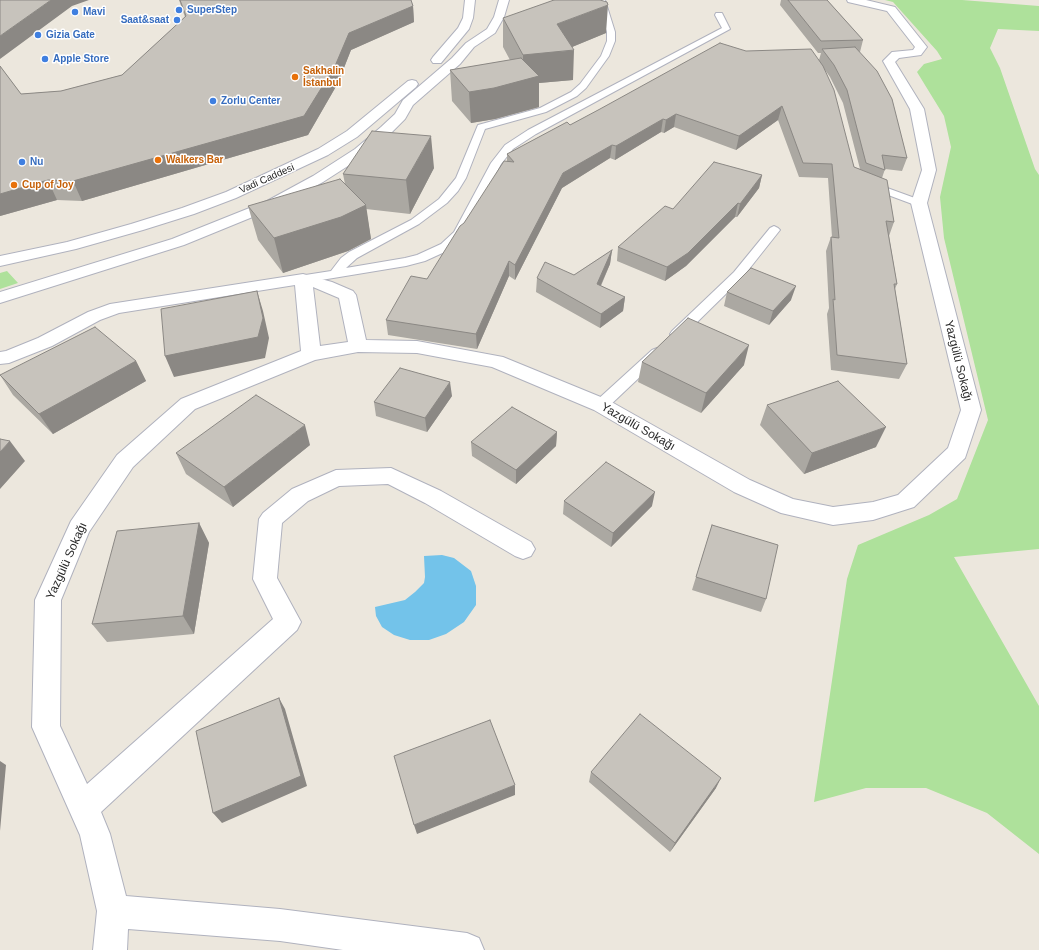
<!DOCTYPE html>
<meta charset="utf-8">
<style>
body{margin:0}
canvas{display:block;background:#ece7dd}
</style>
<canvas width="1039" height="950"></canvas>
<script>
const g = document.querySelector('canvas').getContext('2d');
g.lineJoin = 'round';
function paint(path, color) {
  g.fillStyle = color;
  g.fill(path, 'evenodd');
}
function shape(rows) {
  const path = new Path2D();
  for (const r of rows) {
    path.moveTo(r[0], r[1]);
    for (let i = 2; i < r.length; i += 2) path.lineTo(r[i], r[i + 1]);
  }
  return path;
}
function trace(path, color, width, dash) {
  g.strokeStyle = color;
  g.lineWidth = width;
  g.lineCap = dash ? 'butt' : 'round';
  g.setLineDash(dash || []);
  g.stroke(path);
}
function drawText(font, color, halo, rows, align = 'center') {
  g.font = font + ' Helvetica,sans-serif';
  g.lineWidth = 3;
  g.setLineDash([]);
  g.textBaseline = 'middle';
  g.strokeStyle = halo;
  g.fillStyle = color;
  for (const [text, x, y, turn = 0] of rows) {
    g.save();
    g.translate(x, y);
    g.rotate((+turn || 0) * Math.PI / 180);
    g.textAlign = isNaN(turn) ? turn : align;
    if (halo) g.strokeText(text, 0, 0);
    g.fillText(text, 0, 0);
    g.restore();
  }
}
const green = shape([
 [885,0,962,0,1039,6,1039,31,998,29,990,48,1000,68,1035,169,1039,175,1039,549,954,557,1039,706,1039,854,987,813,926,788,866,788,814,802,847,579,858,545,929,515,957,499,988,420,944,238,940,197,951,147,944,116,917,72,924,64,942,59,937,51,893,2],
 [7,271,18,283,0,289,0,273]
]);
const water = shape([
 [442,555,454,558,471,571,476,586,476,605,464,622,446,634,429,640,410,640,394,635,382,627,376,616,375,607,405,600,415,592,424,583,425,577,424,556]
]);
const lane = shape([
 [597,0,605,0,615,32,615,41,609,56,586,88,577,96,546,112,485,129,466,178,458,191,447,203,419,224,357,258,346,268,405,258,417,255,441,244,454,232,491,163,505,145,528,130,722,28,715,15,716,13,722,13,730,29,536,134,513,149,501,164,465,234,449,250,425,261,406,266,303,283,299,282,297,279,299,276,331,271,341,258,349,252,411,220,439,199,456,178,478,125,540,108,571,92,580,84,601,56,607,41,607,32,597,0],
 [868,181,923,201,925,203,919,206,915,205,864,186,863,184,868,181],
 [774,226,778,228,780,230,742,278,682,337,677,338,672,337,670,334,672,331,734,272,770,228,774,226],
 [657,348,662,350,664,353,662,356,606,409,601,410,596,409,594,405,596,401,652,350,657,348]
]);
const street = shape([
 [847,0,866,0,895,7,927,47,921,55,899,58,895,62,924,109,936,170,927,203,981,410,965,458,914,507,873,520,833,525,781,513,734,492,594,410,492,367,417,353,358,352,315,360,195,409,133,467,89,532,61,600,60,726,87,784,273,619,253,579,259,519,263,513,292,489,336,470,391,468,441,491,531,542,535,549,531,556,523,559,515,556,425,503,388,484,339,486,308,501,282,523,277,578,301,622,297,630,101,812,110,834,126,896,280,909,467,933,479,938,484,950,343,950,280,941,128,929,127,950,93,950,97,911,80,835,32,727,35,600,71,521,117,455,181,399,301,351,295,285,119,313,100,320,52,346,9,363,0,364,0,352,6,351,38,338,88,312,110,304,303,274,332,282,353,291,356,295,366,340,417,341,503,357,608,400,750,480,793,499,833,507,873,502,898,495,948,448,961,410,911,203,922,170,910,109,883,61,892,52,913,50,915,47,887,11,848,2,847,0],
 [313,287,339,298,348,342,320,346,313,287]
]);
const secondary = shape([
 [465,0,475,0,473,18,469,29,441,63,433,63,431,60,433,57,458,28,463,18,465,0],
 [499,0,509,0,504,17,495,33,474,47,460,64,413,105,405,119,391,133,365,155,323,182,277,207,184,245,0,303,0,292,172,239,267,201,313,176,355,149,381,127,395,114,403,100,452,58,466,43,487,29,494,17,499,0],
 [412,80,416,81,418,84,416,87,357,137,328,155,236,198,194,214,143,230,76,249,0,266,0,256,67,242,131,224,182,208,226,192,318,149,347,131,408,81,412,80]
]);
const wall = shape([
 [179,0,411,0,413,6,414,22,351,50,338,83,308,135,82,201,57,200,0,216,0,66,21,94,61,91,122,75,185,17],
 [781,0,827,0,863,40,860,52,859,52,907,158,902,171,885,169,882,178,894,222,889,236,897,284,895,289,907,364,899,379,831,370,827,314,829,308,826,251,831,237,832,237,828,178,799,177,778,120,736,150,674,127,664,133,661,132,615,160,610,158,562,188,515,280,509,276,477,349,388,335,386,320,427,279,464,223,507,161,507,154,570,125,746,51,819,60,821,53,818,53,780,5],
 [825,70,830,77,843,103,860,169,854,167],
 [503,18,606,33,572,47,573,80,539,83,539,107,495,119,471,123,452,101,450,70,510,60,503,47],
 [434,168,410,214,366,209,371,239,348,251,283,273,258,240,248,206,345,184,343,174],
 [762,175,759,188,737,217,735,217,686,266,665,281,617,261,618,247,673,209],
 [612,250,610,264,601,286,625,297,623,311,600,328,536,292,537,278,574,275],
 [727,292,791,300,769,325,724,306],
 [136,361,146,381,53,434,13,395,0,375],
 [642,362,744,365,701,413,638,382],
 [452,396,427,432,376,416,374,402],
 [767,405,876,447,804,474,760,425],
 [557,432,556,446,516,484,472,456,471,442],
 [310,445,233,507,186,474,176,453],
 [564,501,652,506,611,547,563,514],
 [199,523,209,543,194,634,107,642,92,624],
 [712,525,766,599,761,612,692,590],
 [591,772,716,788,670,852,589,782]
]);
const shadedWall = shape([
 [51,0,89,0,72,6,0,59,0,36],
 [608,5,606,33,560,52,574,50,573,80,539,83,539,107,495,119,471,123,469,92,523,80,523,55,557,24],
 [413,6,414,22,351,50,338,83,308,135,82,201,73,181,349,33],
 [782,106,778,120,736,150,739,136],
 [676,114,674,127,664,133,666,120],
 [663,119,661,132,615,160,616,146],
 [431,136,434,168,410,214,406,180],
 [612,145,610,158,562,188,515,280,515,265,563,173],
 [762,175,759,188,737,217,740,204],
 [48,180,57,200,0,216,0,194],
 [738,203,735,217,686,266,665,281,667,267],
 [366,205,371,239,348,251,283,273,274,238],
 [612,250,610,264,595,298,597,284],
 [509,261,509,276,477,349,476,334],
 [796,286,791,300,769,325,773,311],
 [257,291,263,311,269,338,265,358,174,377,165,356],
 [625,297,623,311,600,328,601,314],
 [749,345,744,365,701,413,706,393],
 [136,361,146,381,53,434,39,414],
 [450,382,452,396,427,432,425,418],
 [305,425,310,445,233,507,224,487],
 [886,427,876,447,804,474,812,453],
 [557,432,556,446,516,484,516,470],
 [10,441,25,461,0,489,0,452],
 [655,492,652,506,611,547,613,533],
 [199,523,209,543,194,634,183,616],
 [279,698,285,709,307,786,222,823,213,813],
 [0,761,6,765,0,831],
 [721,778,716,788,670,852,675,843],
 [515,785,515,795,417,834,414,825]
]);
const building = shape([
 [0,0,51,0,0,36,0,0],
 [180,0,411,0,413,6,349,33,335,66,304,116,73,181,48,180,0,194,0,66,21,94,61,91,122,75,186,16,180,0],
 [554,0,600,0,607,2,608,5,557,24,574,50,523,55,503,18,554,0],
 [788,0,827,0,863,40,821,41,788,0],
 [720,43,746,51,811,49,823,66,834,90,854,167,887,180,894,222,886,221,897,284,894,284,907,364,837,355,833,299,835,300,831,237,839,238,832,164,803,163,782,106,739,136,676,114,666,120,663,119,616,146,612,145,563,173,515,265,509,261,476,334,386,320,411,276,427,279,460,226,464,223,504,161,514,162,507,154,567,122,570,125,600,109,720,43],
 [855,47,877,71,892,99,907,158,882,155,885,170,866,163,847,90,834,65,822,49,855,47],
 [521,58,539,76,494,88,469,92,450,70,521,58],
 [372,131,431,136,406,180,343,174,372,131],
 [714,162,762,175,740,204,738,203,688,253,667,267,618,247,665,206,673,209,714,162],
 [340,179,366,205,341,217,274,238,248,206,340,179],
 [612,250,597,284,625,297,601,314,537,278,545,262,574,275,612,250],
 [751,268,796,286,773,311,727,292,751,268],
 [257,291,263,318,258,337,165,356,161,309,257,291],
 [688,318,749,345,706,393,642,362,688,318],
 [95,327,136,361,39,414,0,375,95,327],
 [400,368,450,382,425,418,374,402,400,368],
 [838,381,886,427,812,453,767,405,838,381],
 [256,395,305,425,224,487,176,453,256,395],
 [512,407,557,432,516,470,471,442,512,407],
 [0,439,10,441,0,452,0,439],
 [606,462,655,492,613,533,564,501,606,462],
 [199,523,183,616,92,624,117,531,199,523],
 [712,525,778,545,766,599,696,577,712,525],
 [279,698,301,776,213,813,196,731,279,698],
 [640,714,721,778,675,843,591,772,640,714],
 [490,720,515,785,414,825,394,756,490,720]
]);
const markers = [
 [179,10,4,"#3f7fe0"],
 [75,12,4,"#3f7fe0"],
 [177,20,4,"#3f7fe0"],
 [38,35,4,"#3f7fe0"],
 [45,59,4,"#3f7fe0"],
 [295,77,4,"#e8710a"],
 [213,101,4,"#3f7fe0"],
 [158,160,4,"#e8710a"],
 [22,162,4,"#3f7fe0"],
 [14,185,4,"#e8710a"]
];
const farShopnames = [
 ["SuperStep",187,10],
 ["Mavi",83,12],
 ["Saat&saat",169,20,"right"],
 ["Gizia Gate",46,35],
 ["Apple Store",53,59],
 ["Zorlu Center",221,101],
 ["Nu",30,162]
];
const farFoodnames = [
 ["Sakhalin",303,71],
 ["İstanbul",303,83],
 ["Walkers Bar",166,160],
 ["Cup of Joy",22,185]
];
const farStreetnames = [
 ["Vadi Caddesi",267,179,-24]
];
const streetNames = [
 ["Yazgülü Sokağı",958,361,76],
 ["Yazgülü Sokağı",638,427,30],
 ["Yazgülü Sokağı",67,561,-66]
];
paint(green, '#aee19b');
paint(water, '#73c3ea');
trace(lane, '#b0b2be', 2);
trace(street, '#b0b2be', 2);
trace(secondary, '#b0b2be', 2);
paint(lane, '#fff');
paint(street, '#fff');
paint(secondary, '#fff');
paint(wall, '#aba8a2');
paint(shadedWall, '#8b8884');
paint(building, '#c7c3bc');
trace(building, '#8b8884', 1);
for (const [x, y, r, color] of markers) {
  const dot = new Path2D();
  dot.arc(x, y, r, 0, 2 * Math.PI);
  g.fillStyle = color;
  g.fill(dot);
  trace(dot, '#fff', 1.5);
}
drawText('bold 10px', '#366cbe', '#fff', farShopnames, 'left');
drawText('bold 10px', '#c56008', '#fff', farFoodnames, 'left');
drawText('10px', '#2a2a2a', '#fff', farStreetnames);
drawText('12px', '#2a2a2a', '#fff', streetNames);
</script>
